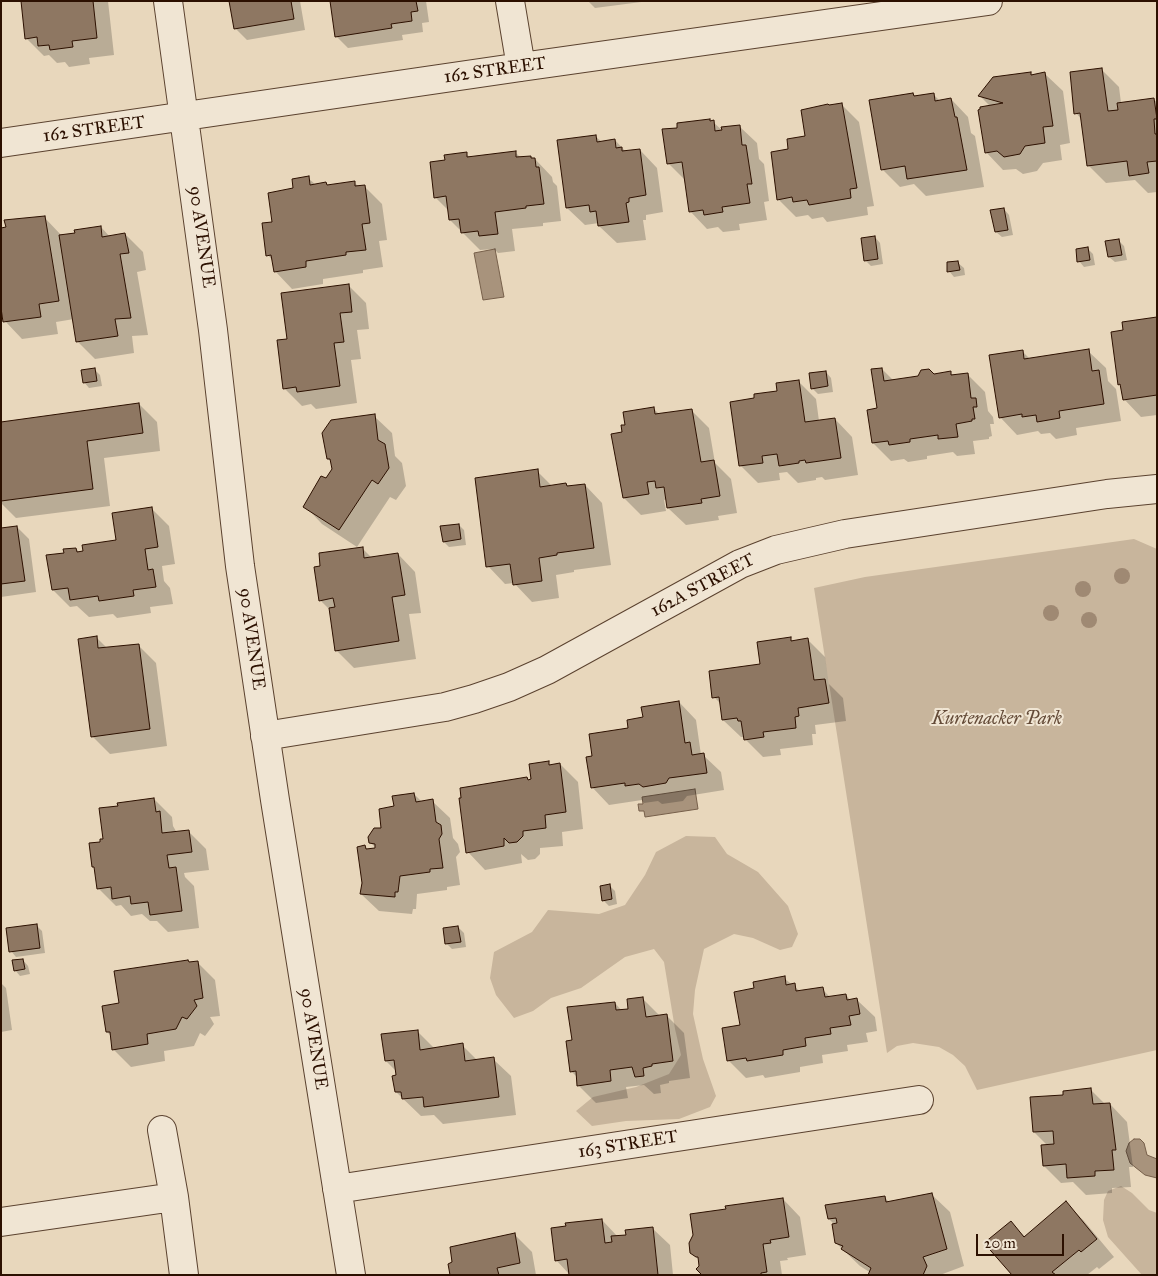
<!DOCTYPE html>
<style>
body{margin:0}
#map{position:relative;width:1158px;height:1276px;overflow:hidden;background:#e8d7bc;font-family:"IM FELL Great Primer",serif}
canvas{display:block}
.frame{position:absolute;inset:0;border:2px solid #2c1000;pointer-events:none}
.scale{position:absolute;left:976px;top:1234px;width:88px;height:22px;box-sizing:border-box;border:2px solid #2c1000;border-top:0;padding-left:6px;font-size:15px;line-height:18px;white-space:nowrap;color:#2c1000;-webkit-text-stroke:4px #f0e5d3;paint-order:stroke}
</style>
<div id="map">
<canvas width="1158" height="1276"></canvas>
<div class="frame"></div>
<div class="scale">20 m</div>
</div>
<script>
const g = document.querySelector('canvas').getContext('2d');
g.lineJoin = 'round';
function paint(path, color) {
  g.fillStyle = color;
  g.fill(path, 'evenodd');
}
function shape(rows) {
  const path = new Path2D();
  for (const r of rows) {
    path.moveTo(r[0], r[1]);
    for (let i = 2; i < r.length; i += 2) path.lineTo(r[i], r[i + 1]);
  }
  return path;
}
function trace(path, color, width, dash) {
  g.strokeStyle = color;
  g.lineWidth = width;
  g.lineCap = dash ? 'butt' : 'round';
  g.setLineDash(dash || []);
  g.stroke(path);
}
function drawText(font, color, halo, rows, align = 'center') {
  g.font = font + ' "IM FELL Great Primer",serif';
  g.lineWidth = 4;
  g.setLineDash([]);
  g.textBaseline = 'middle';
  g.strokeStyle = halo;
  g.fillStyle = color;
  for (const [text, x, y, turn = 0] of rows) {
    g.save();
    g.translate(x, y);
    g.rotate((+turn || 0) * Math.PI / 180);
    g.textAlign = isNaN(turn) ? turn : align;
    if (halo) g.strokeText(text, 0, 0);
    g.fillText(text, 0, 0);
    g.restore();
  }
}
const green = shape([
 [1134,539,1157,549,1157,1050,977,1090,965,1066,953,1055,939,1047,913,1043,897,1046,887,1053,814,588,865,577],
 [686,836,715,837,727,854,758,872,788,906,798,934,792,947,780,950,753,938,734,934,704,949,695,990,693,1014,703,1059,716,1096,710,1107,679,1119,626,1121,592,1126,576,1111,593,1097,636,1087,669,1074,681,1055,675,1029,664,962,654,949,625,957,581,988,551,998,533,1011,514,1018,496,995,490,978,494,952,532,932,548,910,599,914,625,905,645,875,656,852],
 [1121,1186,1132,1193,1149,1210,1157,1213,1157,1275,1142,1275,1108,1237,1103,1220,1104,1200,1108,1191]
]);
const water = shape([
 [495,249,504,297,483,300,474,253,495,249],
 [695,789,698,809,645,817,644,811,639,811,638,804,643,804,642,797,695,789],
 [1134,1139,1140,1139,1144,1143,1147,1155,1157,1159,1157,1178,1145,1175,1130,1163,1126,1151,1129,1143,1134,1139]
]);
const shadow = shape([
 [22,1,108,1,114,55,89,58,90,64,69,67,65,62,57,63,49,55,44,56,26,38],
 [231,1,300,1,305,30,247,40,235,28],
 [331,1,426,1,429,22,422,23,423,32,402,35,403,40,348,48,336,36],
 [588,1,649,1,595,8],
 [1101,69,1119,87,1121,103,1154,100,1157,102,1157,192,1148,193,1135,180,1106,183,1088,165,1082,120,1076,113],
 [1030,73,1033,76,1045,74,1063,91,1070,143,1060,145,1062,160,1043,163,1037,171,1023,174,1016,169,1003,170,986,152,991,107,980,96],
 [913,94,916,97,933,94,940,101,951,99,968,117,971,133,975,136,984,187,926,196,914,184,900,187,882,169],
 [842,105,859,122,874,206,867,207,868,215,827,222,823,217,812,219,808,215,796,217,779,200,789,151,806,137,830,107],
 [709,120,713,122,723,131,739,126,757,143,759,159,764,164,769,201,764,202,767,220,739,224,740,230,723,232,718,227,707,229,690,211,685,180,668,163,679,129],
 [595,136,602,142,615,140,626,152,640,150,657,168,663,212,646,215,646,220,643,220,646,240,617,243,599,226,599,223,585,225,567,208],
 [515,152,521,158,531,157,535,159,552,177,553,182,557,186,561,221,543,223,543,226,512,229,515,251,498,253,494,249,480,250,450,220,449,211,435,197,447,161,466,154,471,158],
 [308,178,316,185,326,184,328,186,354,182,359,187,364,186,382,204,387,240,379,241,383,267,363,270,363,273,323,279,323,284,292,289,275,271,273,261,268,255,274,223,295,189],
 [1004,209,1009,215,1013,235,1002,237,996,232],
 [44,217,62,236,76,234,101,227,110,237,125,234,143,252,146,270,137,272,148,335,132,336,134,353,95,359,77,341,74,319,56,322,58,334,22,339,5,321],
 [875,237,880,243,883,264,871,266,865,260],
 [1118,240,1124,246,1127,260,1115,262,1109,257],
 [1087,248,1093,254,1095,265,1084,267,1079,261],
 [958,263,964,268,965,275,954,277,949,271],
 [348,285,366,303,369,329,357,330,361,359,351,360,357,403,316,409,311,404,302,406,284,388,289,340],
 [1157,318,1157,415,1141,417,1124,399,1122,386,1120,384,1125,331],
 [1022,351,1031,360,1088,351,1106,368,1108,381,1116,389,1121,421,1076,428,1077,435,1056,439,1050,433,1041,434,1038,431,1017,435,1000,417],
 [94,369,100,375,102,386,89,388,84,382],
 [882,369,894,381,950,373,954,376,967,374,985,392,988,411,993,417,994,424,990,424,992,436,989,437,989,439,973,441,975,454,957,456,953,452,927,456,927,459,908,462,904,459,891,461,873,443,868,411,878,410],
 [826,372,831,378,833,392,818,394,812,388],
 [798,381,816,399,819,421,835,419,852,437,858,475,825,480,822,477,816,478,816,480,798,483,787,472,779,473,780,480,758,483,740,465,779,392],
 [139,404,157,422,160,451,104,458,110,506,16,518,1,503,1,424],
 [653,408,660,415,691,410,709,428,715,463,731,479,737,513,718,516,719,520,686,525,668,508,667,499,664,500,666,511,641,515,624,498,624,433],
 [374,416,392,433,395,456,402,463,406,486,396,500,390,497,357,547,322,524,305,506,333,469,332,462,328,459],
 [537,471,552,486,566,484,569,487,585,485,602,503,611,565,574,570,574,572,556,575,559,598,532,602,514,583,505,584,488,566],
 [152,509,169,526,175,564,162,566,164,581,170,588,173,604,150,607,151,613,117,618,113,614,89,617,77,606,70,607,53,590,65,554,76,549,80,553,117,541],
 [459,525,464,530,466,545,449,547,444,542],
 [17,527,29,539,36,592,1,597,1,529],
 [362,548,372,558,398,554,415,572,421,613,409,614,416,659,354,668,336,650,330,610,320,600,322,567],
 [97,638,108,649,138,645,156,663,167,746,110,754,92,736],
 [790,639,794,642,808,640,825,657,829,684,843,698,846,721,815,725,816,734,812,734,813,745,780,749,781,755,763,757,745,739,745,737,741,737,723,720,721,704,714,697,762,665],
 [679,702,696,720,701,755,703,755,721,772,724,790,687,796,683,801,662,804,658,801,644,803,642,800,609,805,592,787,594,757,644,718],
 [548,763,551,766,560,764,578,782,583,829,562,832,563,846,540,848,540,854,535,859,528,860,521,854,522,863,485,870,468,852,527,779,529,781,532,780],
 [414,794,422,802,432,801,450,818,453,838,458,844,460,852,456,857,460,885,447,887,447,890,417,894,416,909,413,909,412,914,379,911,361,894,365,847,368,850,377,849,370,842,383,829,395,808],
 [154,799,172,817,173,826,177,833,188,831,206,849,209,870,184,873,185,877,194,886,199,928,168,932,157,921,150,921,142,914,131,916,121,905,116,906,98,888,96,869,93,866,102,843],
 [610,886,615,891,617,904,609,906,603,900],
 [37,926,42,931,45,953,16,957,11,951],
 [458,927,464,933,466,947,452,949,446,943],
 [23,960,28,966,30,974,20,976,15,970],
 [197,962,215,980,220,1016,210,1017,214,1024,205,1036,200,1033,194,1046,164,1051,165,1061,131,1067,113,1049,111,1036,107,1032,121,1004],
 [784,978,801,992,822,989,831,998,846,995,851,1001,857,1000,875,1017,877,1031,866,1033,868,1042,847,1045,848,1051,822,1055,823,1063,800,1067,800,1072,765,1078,763,1075,746,1078,728,1060,741,1026,755,990],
 [1,983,6,988,12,1030,1,1032],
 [642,998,660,1016,666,1015,684,1033,690,1078,669,1081,669,1083,660,1085,661,1093,654,1094,644,1085,626,1087,628,1098,596,1103,578,1085,578,1078,571,1071,574,1041,615,1003,622,1011,629,1010],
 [417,1031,435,1049,462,1045,478,1061,493,1059,511,1076,516,1115,443,1124,434,1115,421,1116,396,1092,397,1072,386,1061],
 [1091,1090,1105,1104,1110,1104,1127,1122,1133,1167,1129,1167,1131,1187,1112,1188,1112,1193,1086,1195,1073,1182,1061,1183,1044,1166,1048,1146,1034,1132,1065,1096],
 [932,1195,950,1212,964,1266,940,1275,870,1275,871,1273,860,1266,836,1243,835,1225,829,1219,884,1197,890,1203],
 [783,1199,800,1217,806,1255,787,1258,788,1260,780,1261,782,1275,704,1275,700,1261,691,1252],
 [1066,1203,1084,1221,1114,1257,1099,1269,1097,1267,1087,1275,1013,1275,1011,1223,1025,1237],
 [602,1220,618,1237,652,1228,670,1245,673,1275,570,1275,556,1260],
 [514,1234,532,1252,536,1275,452,1275]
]);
const building = shape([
 [21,1,93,1,97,38,72,41,73,47,50,50,49,45,38,46,37,37,25,39,21,1],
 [229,1,291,1,294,19,234,29,229,1],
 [330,1,416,1,418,11,411,12,412,21,391,24,392,28,335,37,330,1],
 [1102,68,1108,111,1118,110,1117,103,1154,98,1157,119,1154,119,1155,134,1157,134,1157,161,1147,162,1149,173,1129,176,1127,161,1087,166,1080,113,1074,114,1070,72,1102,68],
 [1031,72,1031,75,1045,72,1053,126,1043,127,1045,143,1025,146,1020,154,1004,157,997,151,985,153,978,110,980,109,980,107,1003,103,978,96,993,77,1031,72],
 [913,93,914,96,934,93,935,101,951,98,955,117,957,117,967,170,907,179,905,166,881,170,869,100,913,93],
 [842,103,857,188,850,189,851,198,809,205,807,200,793,202,792,197,777,200,771,152,788,149,787,139,805,136,801,110,828,104,829,105,842,103],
 [710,119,710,121,714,120,715,131,722,130,721,127,740,125,742,145,746,145,752,184,747,184,750,203,722,207,723,212,704,215,703,210,689,212,682,162,667,164,662,129,677,128,677,123,710,119],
 [596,135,597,142,615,139,616,148,622,147,622,151,640,149,646,195,629,198,629,202,626,203,629,222,598,226,596,211,590,212,589,205,566,208,557,140,596,135],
 [516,151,516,157,531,156,531,158,535,158,536,167,539,167,544,204,526,206,526,208,495,212,498,234,479,236,478,231,461,233,459,219,449,220,446,196,434,198,430,162,445,160,444,155,467,152,467,157,516,151],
 [309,176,310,185,326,182,327,185,355,181,355,186,365,185,370,223,362,224,366,250,346,252,346,255,306,261,306,267,274,272,271,255,266,256,262,223,272,222,268,193,293,188,292,179,309,176],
 [1004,208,1008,230,995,232,990,210,1004,208],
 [45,216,59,301,39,304,41,317,3,322,1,308,1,228,6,227,4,220,45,216],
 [101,226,102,237,125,233,129,253,120,254,131,318,115,319,118,336,76,342,59,235,75,233,74,230,101,226],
 [875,236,878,259,864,261,861,238,875,236],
 [1119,239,1122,255,1108,257,1105,241,1119,239],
 [1088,247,1090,260,1077,262,1076,249,1088,247],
 [958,261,960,270,947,272,947,262,958,261],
 [349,284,352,312,340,313,344,342,334,343,340,386,297,392,296,387,283,389,277,340,287,339,281,293,349,284],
 [1157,317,1157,395,1123,400,1120,384,1118,385,1111,332,1123,330,1122,322,1157,317],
 [1089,349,1092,371,1099,370,1104,404,1059,411,1060,418,1037,422,1036,415,1022,417,1022,414,999,418,989,355,1023,350,1024,359,1089,349],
 [95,368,97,381,83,383,81,370,95,368],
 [882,368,884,381,918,376,921,370,929,369,934,374,951,371,951,375,968,373,971,398,976,398,977,407,973,407,975,419,972,419,972,421,956,424,958,437,938,439,938,435,910,439,910,442,889,445,888,441,872,443,867,410,877,408,871,369,882,368],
 [826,371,828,386,811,389,809,373,826,371],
 [799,380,805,422,835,418,841,458,806,463,805,460,799,461,799,463,779,466,777,454,762,456,763,463,739,466,730,402,754,398,754,394,777,391,776,383,799,380],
 [139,403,143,433,87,441,93,489,1,501,1,422,139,403],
 [654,407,655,414,692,409,701,462,714,460,720,496,701,499,702,503,667,508,664,487,656,488,655,481,647,482,649,494,623,498,611,434,622,432,621,425,625,425,623,412,654,407],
 [375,414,378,440,385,444,389,468,378,484,372,480,339,530,303,507,321,476,326,478,332,469,330,459,327,459,322,433,331,420,375,414],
 [538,469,540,487,566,483,567,486,585,484,594,548,557,553,557,555,539,558,542,581,513,585,510,564,486,567,475,478,538,469],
 [152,507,158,547,145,549,148,570,153,569,156,587,133,590,134,596,99,601,98,596,70,600,68,588,52,590,46,555,64,553,63,549,76,548,77,552,83,551,82,545,116,540,112,513,152,507],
 [459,524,461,539,443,542,440,526,459,524],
 [17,526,25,581,1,584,1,528,17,526],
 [363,547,364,558,398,553,405,595,392,597,399,641,335,651,329,608,335,607,333,598,319,601,314,567,320,566,319,553,363,547],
 [97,636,98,648,139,644,150,729,91,737,78,639,97,636],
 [791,637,791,641,808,638,814,680,825,679,829,703,798,708,799,716,795,717,796,728,763,732,764,737,744,740,741,721,738,721,737,718,722,720,719,697,712,698,709,671,760,664,757,642,791,637],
 [679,701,685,743,690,742,692,755,704,753,707,773,669,778,666,783,643,787,639,784,625,786,625,783,591,788,586,757,592,756,589,734,628,728,627,720,643,717,641,707,679,701],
 [549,761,549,765,560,763,566,812,545,815,546,828,523,831,523,836,517,842,509,843,504,838,504,846,466,853,459,798,461,798,460,788,527,777,528,780,531,779,529,764,549,761],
 [414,793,416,802,433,799,436,822,441,825,442,834,439,839,443,868,430,869,430,872,400,876,398,892,395,892,395,897,360,894,362,883,357,847,365,845,366,849,375,848,375,844,369,843,368,837,374,828,381,828,379,809,394,806,392,796,414,793],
 [154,798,156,812,160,811,162,833,189,830,192,852,167,855,169,868,176,867,182,911,150,915,148,902,131,904,130,896,112,899,111,887,97,889,94,867,92,867,89,843,100,842,100,839,103,839,99,808,118,806,117,803,154,798],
 [610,884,612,899,602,901,600,886,610,884],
 [37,924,40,948,9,952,6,928,37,924],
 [458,926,461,942,445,944,443,928,458,926],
 [23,959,25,969,14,971,12,960,23,959],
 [188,960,189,962,198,961,203,998,194,1000,197,1006,187,1019,182,1017,176,1029,147,1034,148,1044,112,1050,110,1032,106,1032,102,1006,119,1003,114,971,188,960],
 [785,976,786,985,795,983,796,991,823,987,825,997,846,994,847,1000,857,998,860,1014,849,1016,851,1025,830,1028,831,1034,805,1038,806,1046,783,1050,783,1055,747,1061,746,1058,727,1061,722,1028,740,1025,734,992,754,988,753,982,785,976],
 [643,997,646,1017,667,1014,673,1061,652,1064,652,1066,643,1068,644,1076,635,1077,632,1067,610,1070,611,1081,577,1086,576,1071,570,1072,566,1041,572,1040,567,1007,615,1002,616,1010,628,1009,627,999,643,997],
 [418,1030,420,1050,463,1043,465,1061,494,1057,499,1097,424,1107,423,1097,402,1099,401,1092,395,1092,392,1076,396,1075,394,1060,385,1061,381,1034,418,1030],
 [1091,1088,1093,1104,1110,1103,1116,1150,1112,1150,1114,1170,1095,1171,1095,1176,1067,1178,1066,1164,1043,1166,1041,1145,1054,1144,1053,1131,1033,1132,1030,1097,1063,1095,1063,1091,1091,1088],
 [932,1193,947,1249,923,1257,927,1266,923,1275,868,1275,871,1268,841,1249,843,1246,835,1243,832,1224,837,1223,836,1218,828,1219,825,1205,885,1196,886,1202,932,1193],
 [783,1198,789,1237,770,1240,771,1243,763,1244,767,1272,761,1273,761,1275,702,1275,696,1269,699,1266,698,1257,696,1257,690,1253,689,1243,693,1235,690,1214,726,1209,725,1206,783,1198],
 [1066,1201,1097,1239,1081,1252,1079,1250,1052,1272,1056,1275,1012,1275,984,1243,1011,1221,1024,1237,1066,1201],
 [602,1219,605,1243,612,1242,611,1236,626,1235,625,1230,653,1227,658,1275,569,1275,567,1259,555,1261,551,1228,566,1226,565,1223,602,1219],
 [515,1233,520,1263,497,1268,499,1275,450,1275,448,1264,452,1262,450,1247,515,1233]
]);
const minor = shape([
 [168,1,213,330,240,566,275,800,351,1275],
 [510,1,521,67],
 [1,143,521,67,988,1],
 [265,736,445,707,474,699,509,687,547,670,740,564,776,550,845,534,1107,494,1157,489],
 [162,1130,174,1197,184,1275],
 [337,1189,919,1100],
 [1,1222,174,1197]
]);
const trees = [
 [1122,576],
 [1083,589],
 [1051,613],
 [1089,620]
];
const streetNames = [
 ["162 STREET",495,71,-8],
 ["162 STREET",94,130,-8],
 ["90 AVENUE",201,237,82],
 ["162A STREET",703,586,-28],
 ["90 AVENUE",251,639,82],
 ["90 AVENUE",313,1039,81],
 ["163 STREET",628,1145,-9]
];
const parkNames = [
 ["Kurtenacker Park",997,720]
];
paint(green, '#c8b59c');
paint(water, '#a8937c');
trace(water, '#765f4a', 1);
paint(shadow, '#0003');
paint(building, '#8e7762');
trace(building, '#2c1000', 1);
trace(minor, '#5b422f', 30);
trace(minor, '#f0e5d3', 28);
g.fillStyle = '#9f8973';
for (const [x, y] of trees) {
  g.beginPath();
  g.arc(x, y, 8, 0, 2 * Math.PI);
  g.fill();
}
drawText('18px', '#2c1000', '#f0e5d3', streetNames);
drawText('italic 18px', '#634a37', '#f0e5d3', parkNames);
</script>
